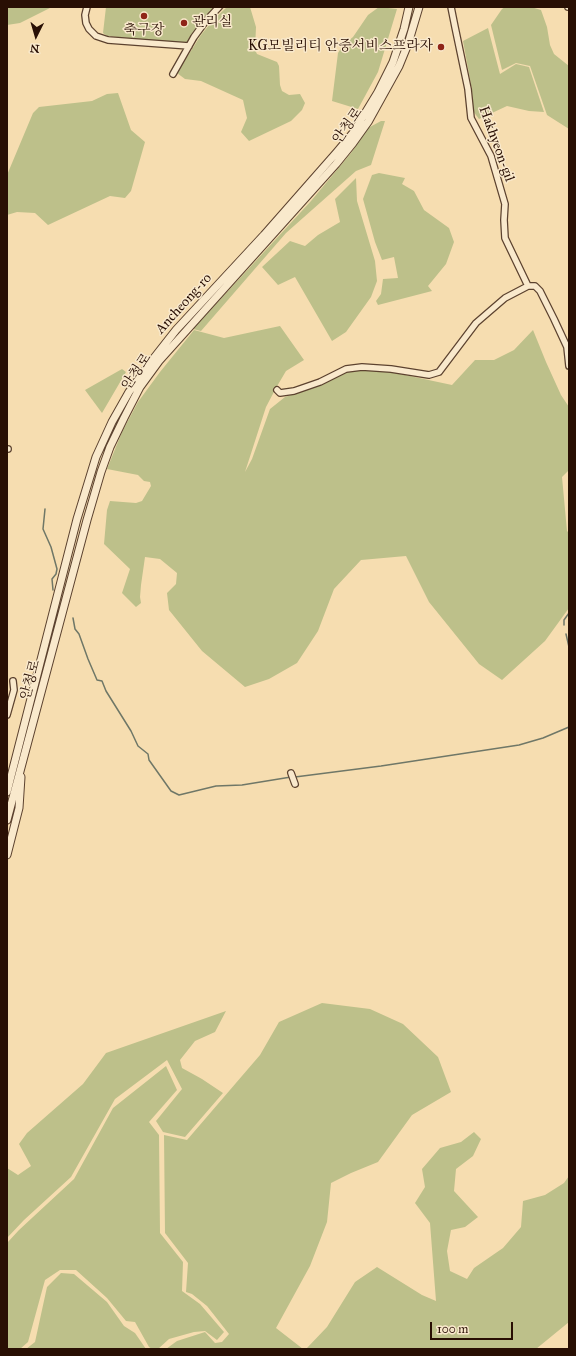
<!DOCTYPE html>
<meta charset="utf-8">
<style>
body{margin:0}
#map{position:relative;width:576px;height:1356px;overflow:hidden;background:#f6ddb0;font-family:"IM FELL Great Primer",serif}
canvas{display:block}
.frame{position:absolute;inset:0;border:8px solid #290f04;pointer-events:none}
.north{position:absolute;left:16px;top:16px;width:40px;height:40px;-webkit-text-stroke:3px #f9e9cc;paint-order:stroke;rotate:185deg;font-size:11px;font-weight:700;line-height:16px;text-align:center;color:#290f04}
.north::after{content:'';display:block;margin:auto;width:14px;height:18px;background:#290f04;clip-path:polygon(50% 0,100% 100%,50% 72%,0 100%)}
.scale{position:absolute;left:430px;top:1322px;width:83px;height:18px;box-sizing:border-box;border:2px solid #290f04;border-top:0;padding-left:5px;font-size:12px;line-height:14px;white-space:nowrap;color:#290f04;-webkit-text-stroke:3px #f9e9cc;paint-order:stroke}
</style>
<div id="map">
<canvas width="576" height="1356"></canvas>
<div class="frame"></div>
<div class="north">N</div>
<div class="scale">100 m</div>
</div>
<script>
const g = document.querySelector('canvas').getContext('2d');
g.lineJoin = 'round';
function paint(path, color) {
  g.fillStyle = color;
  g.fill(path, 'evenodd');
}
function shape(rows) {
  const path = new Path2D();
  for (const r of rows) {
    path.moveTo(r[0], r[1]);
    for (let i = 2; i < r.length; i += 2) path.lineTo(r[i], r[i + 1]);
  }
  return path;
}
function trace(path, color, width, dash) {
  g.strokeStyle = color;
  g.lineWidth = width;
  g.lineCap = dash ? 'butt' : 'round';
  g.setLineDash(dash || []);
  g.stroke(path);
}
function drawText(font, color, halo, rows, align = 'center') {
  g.font = font + ' "IM FELL Great Primer","Noto Serif KR",serif';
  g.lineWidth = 3;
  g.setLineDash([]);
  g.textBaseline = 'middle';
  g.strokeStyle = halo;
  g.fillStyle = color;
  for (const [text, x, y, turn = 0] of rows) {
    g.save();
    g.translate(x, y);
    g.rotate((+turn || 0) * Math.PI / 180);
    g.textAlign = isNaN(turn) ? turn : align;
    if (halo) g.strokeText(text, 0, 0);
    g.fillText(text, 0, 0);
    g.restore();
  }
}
const green = shape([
 [7,7,52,7,20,23,7,25],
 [106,7,225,7,213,18,194,44,107,36,103,33],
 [227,7,250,7,256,27,255,50,257,54,277,62,279,66,280,85,282,91,289,95,300,94,305,103,302,110,291,121,249,141,241,132,247,118,243,100,201,81,185,79,177,73,201,35,214,19],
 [379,7,397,9,378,72,358,109,332,101,338,53,343,45,353,37,368,15],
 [505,7,531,7,541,10,547,27,550,45,554,54,569,66,569,129,547,115,530,66,516,63,502,70,491,25,502,9],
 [488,28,500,74,516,64,529,67,544,112,529,111,507,106,479,119,473,111,472,90,463,41],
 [118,93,131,130,145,142,131,191,125,198,110,196,48,225,35,213,17,212,7,215,7,175,33,113,39,107,92,101,107,94],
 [381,121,385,121,371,165,356,171,286,233,201,331,193,329,311,201,351,153,368,128],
 [379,173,405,178,402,184,414,191,424,210,449,228,454,242,446,264,428,286,432,291,378,305,376,301,381,294,383,279,398,278,394,257,382,260,375,242,363,199,372,175],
 [356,178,357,201,375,261,377,281,371,297,346,332,332,341,295,277,278,285,262,267,290,241,305,246,318,235,340,222,335,199],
 [280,326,304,360,286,371,276,388,266,407,245,472,252,459,270,409,285,397,321,385,347,371,362,369,391,372,452,385,475,360,494,360,514,350,533,330,546,362,561,395,569,407,569,470,562,477,567,531,569,533,569,608,545,641,502,680,479,664,429,602,406,556,361,560,334,589,318,631,297,663,269,679,245,687,202,651,169,610,167,593,176,584,177,573,160,559,145,557,141,585,140,597,141,603,136,607,122,593,130,569,104,544,107,510,110,501,136,503,142,501,151,486,150,482,144,481,138,475,107,469,122,432,138,402,160,372,194,330,224,338],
 [122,369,126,372,102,413,85,390],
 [322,1003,370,1009,403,1024,438,1057,451,1092,412,1115,378,1162,351,1173,331,1183,327,1222,310,1266,276,1328,303,1349,166,1349,177,1341,205,1332,215,1343,222,1342,229,1334,207,1306,192,1294,186,1292,188,1263,165,1233,164,1135,187,1140,260,1055,279,1022],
 [226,1011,215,1032,195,1041,180,1060,182,1068,202,1079,223,1093,185,1137,163,1132,156,1121,182,1089,167,1060,115,1099,71,1177,24,1220,7,1238,7,1168,18,1175,31,1166,19,1144,27,1133,83,1084,106,1053],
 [166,1066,177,1090,149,1122,159,1135,160,1233,183,1262,182,1291,200,1304,224,1332,217,1340,205,1331,194,1332,169,1339,158,1349,152,1349,149,1347,135,1322,126,1321,107,1298,76,1270,60,1270,45,1280,28,1342,20,1349,7,1349,7,1243,19,1230,74,1179,113,1108],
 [474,1132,481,1139,473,1156,456,1169,454,1191,478,1217,465,1227,451,1230,447,1251,450,1271,467,1279,474,1268,503,1248,521,1227,523,1201,545,1195,564,1183,569,1176,569,1322,536,1349,306,1349,327,1327,355,1282,377,1267,422,1295,436,1301,430,1223,415,1203,425,1187,422,1169,440,1148,461,1142],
 [61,1273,74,1274,107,1302,124,1326,135,1333,146,1349,26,1349,35,1342,47,1287]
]);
const stream = shape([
 [45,509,43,529,51,547,57,569,56,574,52,579,53,590],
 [73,618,75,629,79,634,88,659,97,680,102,681,106,691,131,731,138,746,148,754,149,760,171,791,179,795,216,786,242,785,291,777],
 [564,625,564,620,569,613],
 [566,634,569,647],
 [295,777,381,766,519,745,543,738,569,727]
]);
const minor = shape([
 [87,7,85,15,86,23,89,29,96,36,108,40,189,46],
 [451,7,455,27,468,89,471,118,491,156,505,204,504,220,505,238,528,286,535,286,540,291,554,319,567,347,569,366],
 [568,7,569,7],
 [173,74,194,37,205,22,219,7],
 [277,390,280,393,294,391,320,382,346,369,362,367,391,369,429,375,439,372,476,323,505,298,528,286],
 [7,449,8,449],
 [7,715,14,690,13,681],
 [291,773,295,784]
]);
const tertiary = shape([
 [7,792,77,519,96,457,112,422,129,392,154,358,176,330,264,235,337,152,353,133,378,92,393,62,404,29,409,7],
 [7,820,87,520,101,472,110,447,124,418,140,387,159,361,336,164,353,143,368,122,399,66,408,44,419,7],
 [7,855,19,808,21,777]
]);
const markers = [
 [144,16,4,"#8f2418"],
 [184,23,4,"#8f2418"],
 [441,47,4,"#8f2418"]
];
const poiNames = [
 ["관리실",192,23],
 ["축구장",144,31,"center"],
 ["KG모빌리티 안중서비스프라자",433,47,"right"]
];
const streetNames = [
 ["안청로",348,126,-55],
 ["Hakhyeon-gil",496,144,70],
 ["Ancheong-ro",184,304,-48],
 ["안청로",137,372,-56],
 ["안청로",31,680,-75]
];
paint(green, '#bdc08a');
trace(stream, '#6f7767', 1.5);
trace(minor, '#5c422f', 8);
trace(tertiary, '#5c422f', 9);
trace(minor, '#f9e9cc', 5.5);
trace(tertiary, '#f9e9cc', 7);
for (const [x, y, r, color] of markers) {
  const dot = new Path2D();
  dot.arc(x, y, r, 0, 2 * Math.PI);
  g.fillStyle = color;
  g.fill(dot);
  trace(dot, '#f9e9cc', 1.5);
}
drawText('14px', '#290f04', '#f9e9cc', poiNames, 'left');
drawText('14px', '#290f04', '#f9e9cc', streetNames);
</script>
